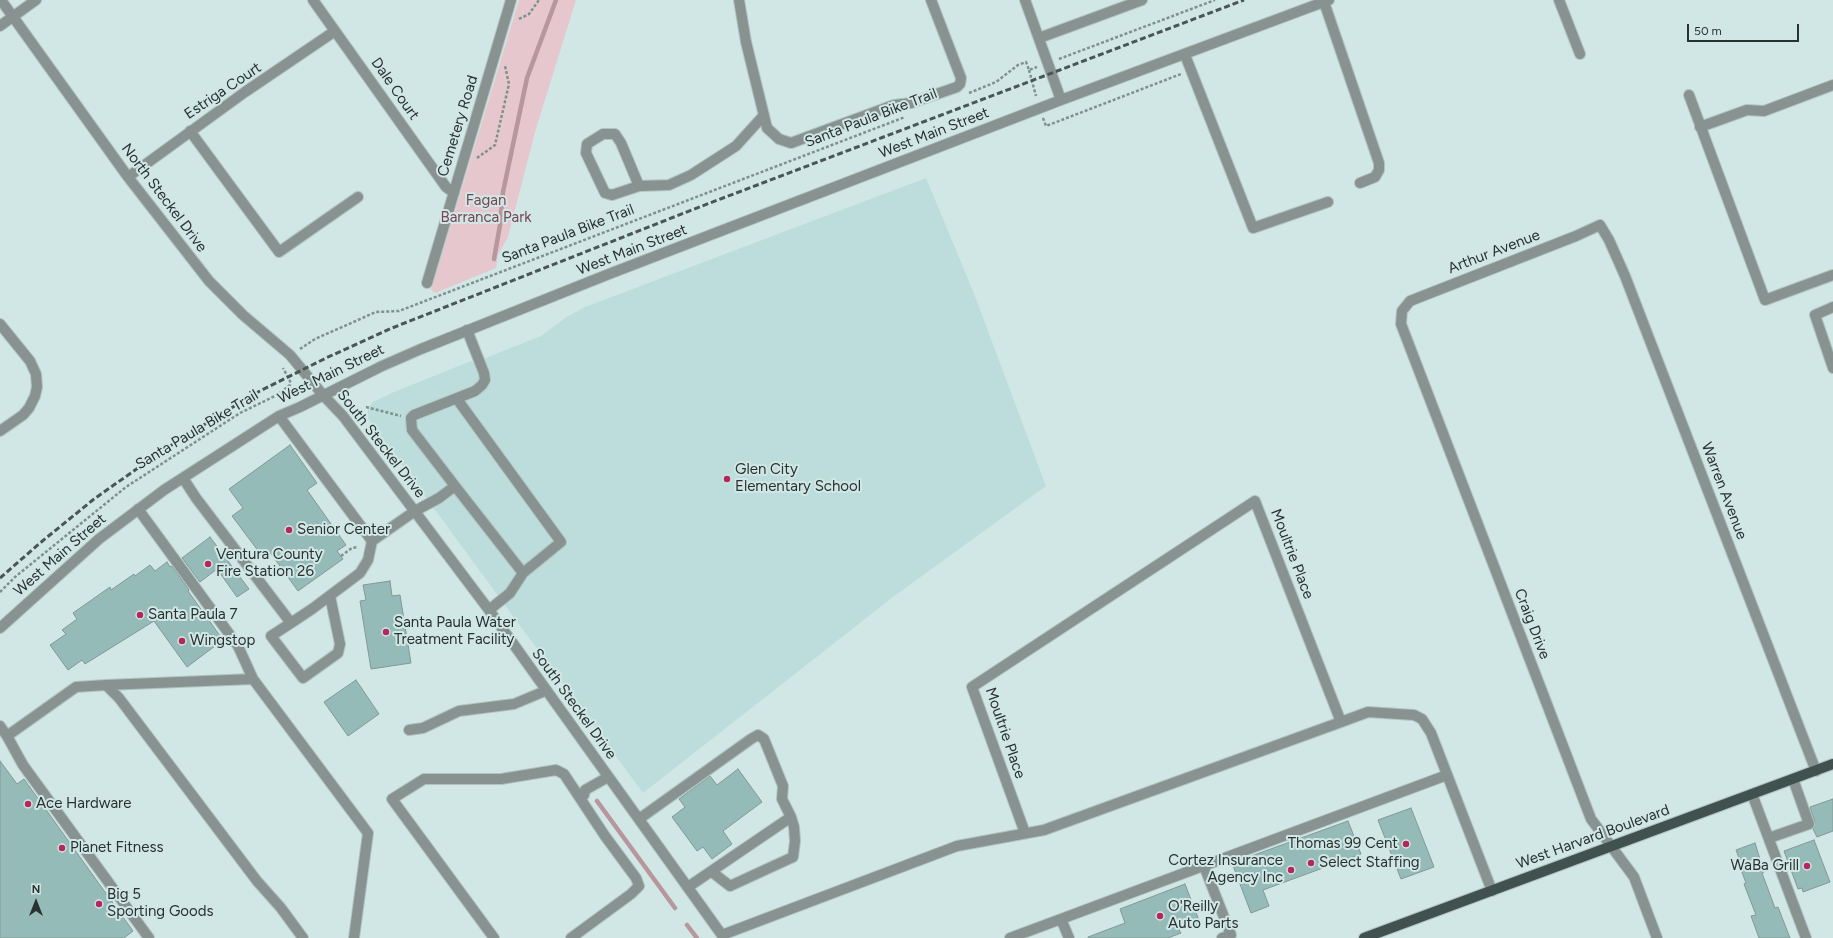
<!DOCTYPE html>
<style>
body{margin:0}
#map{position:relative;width:1833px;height:938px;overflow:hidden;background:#d0e7e5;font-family:Figtree,sans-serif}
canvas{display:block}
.north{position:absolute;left:16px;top:882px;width:40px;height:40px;-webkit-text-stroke:3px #d0e7e5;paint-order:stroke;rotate:0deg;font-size:11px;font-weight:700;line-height:16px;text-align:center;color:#293131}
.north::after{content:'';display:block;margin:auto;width:14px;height:18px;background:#293131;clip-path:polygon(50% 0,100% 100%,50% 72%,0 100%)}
.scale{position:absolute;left:1687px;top:24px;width:112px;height:18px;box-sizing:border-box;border:2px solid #293131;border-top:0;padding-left:5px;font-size:12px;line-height:14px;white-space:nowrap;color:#293131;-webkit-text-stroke:3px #d0e7e5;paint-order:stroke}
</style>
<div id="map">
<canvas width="1833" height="938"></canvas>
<div class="north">N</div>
<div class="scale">50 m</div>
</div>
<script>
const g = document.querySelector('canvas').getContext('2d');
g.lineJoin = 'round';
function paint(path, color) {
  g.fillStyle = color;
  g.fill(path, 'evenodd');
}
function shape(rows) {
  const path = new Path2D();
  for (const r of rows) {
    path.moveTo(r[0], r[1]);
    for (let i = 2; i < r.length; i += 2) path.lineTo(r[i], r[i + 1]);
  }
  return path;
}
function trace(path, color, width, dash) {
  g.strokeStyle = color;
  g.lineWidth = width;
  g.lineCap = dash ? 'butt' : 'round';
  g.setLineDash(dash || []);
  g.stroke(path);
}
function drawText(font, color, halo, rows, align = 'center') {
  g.font = font + ' Figtree,sans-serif';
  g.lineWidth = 4;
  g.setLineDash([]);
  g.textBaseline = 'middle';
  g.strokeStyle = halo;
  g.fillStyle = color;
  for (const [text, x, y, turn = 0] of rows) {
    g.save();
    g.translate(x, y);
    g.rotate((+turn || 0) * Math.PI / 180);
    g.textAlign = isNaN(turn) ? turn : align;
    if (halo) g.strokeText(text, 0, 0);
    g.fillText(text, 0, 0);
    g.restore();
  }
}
const built = shape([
 [926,178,973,291,1046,486,893,597,643,793,369,420,367,414,369,407,373,402,394,392,471,361,473,363,541,336,565,318,585,307]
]);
const green = shape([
 [519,0,576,0,535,132,508,237,498,255,496,268,435,293,431,290]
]);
const stream = shape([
 [494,259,500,225,503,192,527,78,556,0],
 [597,801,675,908],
 [687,925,697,938]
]);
const building = shape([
 [290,445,317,483,307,490,346,545,337,551,343,559,298,591,269,551,262,556,232,516,243,508,229,489,290,445],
 [210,537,249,589,237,597,217,569,200,582,182,558,210,537],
 [167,562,170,567,172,566,189,590,188,591,223,640,187,667,154,621,85,664,82,660,68,670,50,645,66,634,62,630,77,619,73,613,110,587,111,590,134,574,135,576,150,565,155,571,167,562],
 [390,581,392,596,400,595,411,663,371,669,360,601,366,600,363,585,390,581],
 [356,680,379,714,348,736,324,702,356,680],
 [0,761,17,784,24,779,133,931,124,938,0,938,0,761],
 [738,769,762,802,723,831,732,844,712,859,703,847,697,851,672,817,685,807,679,799,710,776,717,785,738,769],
 [1833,799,1833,831,1817,837,1813,829,1815,822,1810,807,1833,799],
 [1411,808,1434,867,1401,879,1378,820,1411,808],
 [1348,821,1361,854,1263,890,1269,906,1251,913,1232,863,1348,821],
 [1814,840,1830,882,1803,892,1802,888,1798,889,1784,851,1814,840],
 [1755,843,1764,872,1762,873,1775,908,1778,907,1790,938,1759,938,1751,916,1756,915,1744,884,1746,883,1740,867,1742,866,1736,850,1755,843],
 [1185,884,1200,923,1179,930,1181,933,1168,938,1088,938,1088,937,1125,923,1120,909,1185,884]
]);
const path = shape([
 [519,19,529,14,539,0],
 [1059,59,1215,0],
 [1029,70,1036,96],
 [969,93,996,82,1018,65,1026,62,1029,70,1037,67],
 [1043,118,1046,126,1181,74],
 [477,158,495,145,509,84,505,66],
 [300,349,315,339,376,312,399,311,905,117],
 [366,407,401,416],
 [341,556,352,548,358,547],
 [0,592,15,577,126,487,240,413,277,395,290,385,290,381,283,368]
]);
const minor = shape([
 [1,0,128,177,209,281,243,315,290,355,323,395,343,416,489,610,724,938],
 [313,0,446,187,454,193],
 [739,0,746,42,767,128,779,139,791,143,894,105,911,103,957,87,960,84,961,78,931,0],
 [1025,0,1061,100],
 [1559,0,1580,54],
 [1324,2,1379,163,1379,170,1375,177,1360,183],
 [0,26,36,0],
 [1039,38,1142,0],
 [1185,55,1253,228,1328,202],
 [1689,95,1765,300,1833,275],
 [1700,127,1747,110,1764,111,1833,85],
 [190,131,279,252,358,197],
 [128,177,245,92,335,31],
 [639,186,621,143,615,134,603,134,587,144,586,153,605,193,612,195,639,186,669,185,691,175,736,146,764,115],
 [427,283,511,0],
 [1833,307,1815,315,1833,368],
 [0,324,30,361,36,374,37,387,35,396,29,408,23,415,0,431],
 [457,399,561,542,523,573],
 [279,416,372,541,415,511,439,498,455,486,523,573,510,593,489,610],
 [183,478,196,498,291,623,312,609,360,573,368,560,372,541],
 [455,486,412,430,411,418,414,415,475,391,482,385,485,380,484,373,467,330],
 [138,509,238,646,253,679],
 [291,623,271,636,303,678,338,653,340,644,330,596],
 [0,628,99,539,164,490,279,416,300,407,382,366,421,349,609,274,1061,100,1329,0],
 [106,685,253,679,368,833,354,938],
 [1341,722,1368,712,1414,715,1422,719,1431,733,1492,891],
 [0,726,7,736,76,687,106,685,119,698,257,881,281,908,303,938],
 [409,730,423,728,459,711,514,704,545,691],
 [7,736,23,765,149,938],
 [1752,794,1806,938],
 [584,795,585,790,608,777],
 [639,819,751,739,758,735,764,739,783,786,782,799,791,817,794,827,795,841,793,857,730,886,712,872],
 [1769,838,1809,824,1793,779],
 [1204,866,1231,935,1222,938],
 [688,887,791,817],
 [1061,919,1447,775],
 [722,935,957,846,1044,830,1341,722,1255,501,972,687,1025,833],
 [494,938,392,799,424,779,501,779,556,770,564,774,605,836,636,878,639,886,631,894,571,938],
 [1010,938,1061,919,1069,938],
 [1657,938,1634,877,1591,819,1401,324,1402,311,1410,301,1576,236,1600,225,1609,240,1625,276,1816,771]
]);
const major = shape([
 [1364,938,1833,764]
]);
const rail = shape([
 [0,578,40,543,94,499,165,449,254,394,326,358,392,328,702,206,1244,0]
]);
const markers = [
 [727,479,4,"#b4275c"],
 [289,530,4,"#b4275c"],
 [208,564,4,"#b4275c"],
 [140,615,4,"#b4275c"],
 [386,632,4,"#b4275c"],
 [182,641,4,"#b4275c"],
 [28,804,4,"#b4275c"],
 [1406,844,4,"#b4275c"],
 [62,848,4,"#b4275c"],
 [1311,863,4,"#b4275c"],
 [1807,866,4,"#b4275c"],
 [1291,870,4,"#b4275c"],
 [99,904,4,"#b4275c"],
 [1160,916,4,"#b4275c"]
];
const streetNames = [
 ["Dale Court",395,89,55],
 ["Estriga Court",223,91,-34],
 ["Santa Paula Bike Trail",871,118,-21],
 ["Cemetery Road",458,126,-73],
 ["West Main Street",934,133,-21],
 ["North Steckel Drive",164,198,53],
 ["Santa Paula Bike Trail",568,234,-21],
 ["West Main Street",632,250,-21],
 ["Arthur Avenue",1494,252,-21],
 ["West Main Street",331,374,-26],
 ["Santa Paula Bike Trail",197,430,-31],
 ["South Steckel Drive",381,444,52],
 ["Warren Avenue",1724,491,69],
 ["Moultrie Place",1292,554,69],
 ["West Main Street",60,555,-41],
 ["Craig Drive",1532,624,69],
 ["South Steckel Drive",574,704,54],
 ["Moultrie Place",1005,733,71],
 ["West Harvard Boulevard",1593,837,-20]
];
const parkNames = [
 ["Fagan",486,201],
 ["Barranca Park",486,218]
];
const poiNames = [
 ["Glen City",735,470],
 ["Elementary School",735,487],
 ["Senior Center",297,530],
 ["Ventura County",216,555],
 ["Fire Station 26",216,572],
 ["Santa Paula 7",148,615],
 ["Santa Paula Water",394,623],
 ["Treatment Facility",394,640],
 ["Wingstop",190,641],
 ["Ace Hardware",36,804],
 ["Thomas 99 Cent",1398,844,"right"],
 ["Planet Fitness",70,848],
 ["Cortez Insurance",1283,861,"right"],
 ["Agency Inc",1283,878,"right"],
 ["Select Staffing",1319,863],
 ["WaBa Grill",1799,866,"right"],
 ["Big 5",107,895],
 ["Sporting Goods",107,912],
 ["O'Reilly",1168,907],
 ["Auto Parts",1168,924]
];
paint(built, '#bcdddb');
paint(green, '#e6c7cd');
trace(stream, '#b7969d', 4.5);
paint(building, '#95bbb9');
trace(building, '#829896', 1);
trace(minor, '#afc3c1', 12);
trace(major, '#afc3c1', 12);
trace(path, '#80908f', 2.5, [3, 2]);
trace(minor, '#889291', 10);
trace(major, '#415150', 10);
trace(rail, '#4a5554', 3, [6, 3]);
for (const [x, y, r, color] of markers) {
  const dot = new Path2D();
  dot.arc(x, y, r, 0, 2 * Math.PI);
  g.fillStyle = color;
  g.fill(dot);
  trace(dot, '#d0e7e5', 1.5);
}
drawText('15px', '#293131', '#d0e7e5', streetNames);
drawText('15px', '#784653', '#d0e7e5', parkNames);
drawText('15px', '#293131', '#d0e7e5', poiNames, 'left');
</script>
